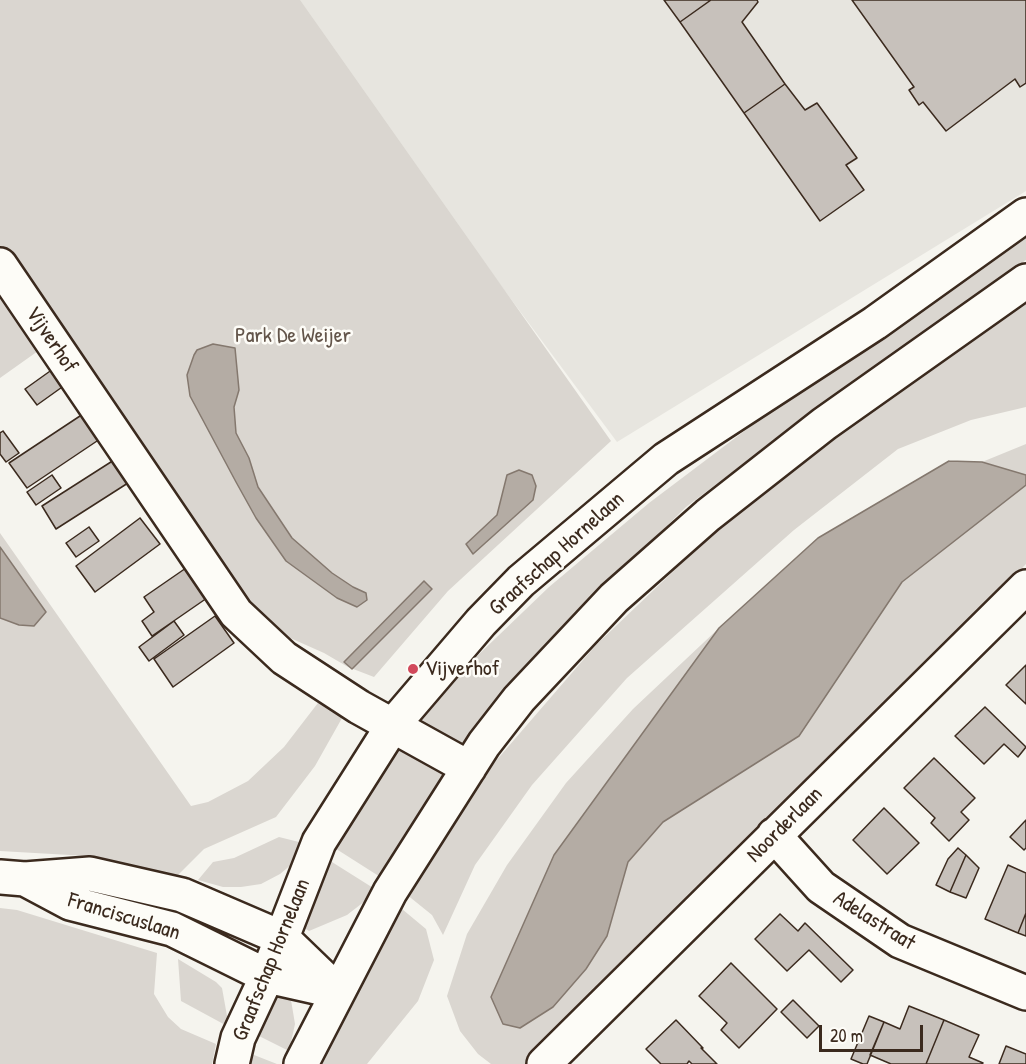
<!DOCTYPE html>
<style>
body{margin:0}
#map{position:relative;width:1026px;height:1064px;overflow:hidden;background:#f5f4ee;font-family:"Patrick Hand",sans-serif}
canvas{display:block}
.scale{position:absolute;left:819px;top:1025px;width:104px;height:27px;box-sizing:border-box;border:3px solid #3b2a1e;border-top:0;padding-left:8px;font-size:18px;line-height:21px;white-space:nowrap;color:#3b2a1e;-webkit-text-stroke:4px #fdfcf7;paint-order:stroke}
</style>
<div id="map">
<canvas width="1026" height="1064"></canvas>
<div class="scale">20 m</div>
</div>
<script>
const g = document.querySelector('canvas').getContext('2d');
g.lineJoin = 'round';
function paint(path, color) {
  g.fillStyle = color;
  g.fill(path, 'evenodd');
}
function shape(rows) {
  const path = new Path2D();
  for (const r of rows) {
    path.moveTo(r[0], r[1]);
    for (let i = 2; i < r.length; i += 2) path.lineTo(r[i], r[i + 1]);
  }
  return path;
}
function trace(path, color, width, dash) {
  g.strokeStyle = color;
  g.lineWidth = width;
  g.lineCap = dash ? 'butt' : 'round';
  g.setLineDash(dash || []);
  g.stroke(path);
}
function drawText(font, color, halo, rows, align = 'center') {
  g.font = font + ' "Patrick Hand",sans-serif';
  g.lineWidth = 5;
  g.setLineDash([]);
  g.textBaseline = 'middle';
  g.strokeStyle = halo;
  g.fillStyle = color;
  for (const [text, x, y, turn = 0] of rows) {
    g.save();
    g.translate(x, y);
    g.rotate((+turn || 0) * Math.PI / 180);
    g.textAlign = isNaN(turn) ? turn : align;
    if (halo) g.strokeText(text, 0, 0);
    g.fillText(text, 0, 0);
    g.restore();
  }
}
const built = shape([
 [289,0,1026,0,1026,191,617,442]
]);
const green = shape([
 [0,0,300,0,611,441,448,591,374,677,348,667,324,653,270,629,133,441,62,334,0,378],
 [1026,231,1026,260,816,409,686,507,567,624,385,880,330,845,405,740,473,660,549,587,649,503,751,426],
 [1026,297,1026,407,971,420,898,449,794,530,627,678,532,785,475,865,443,935,432,915,406,894,482,777,596,645,747,501,916,374],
 [1026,444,1026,475,982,462],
 [1026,485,1026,564,535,1064,491,1064,478,1054,460,1031,447,996,467,934,507,865,566,783,633,709,719,628,662,708,520,1028,553,1007,586,969,607,936,628,862,663,822,799,736,902,582],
 [0,533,191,806,208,802,248,781,284,747,321,699,346,711,315,766,276,817,204,849,176,877,87,856,0,851,0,618,19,625,46,612,0,547],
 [279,837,307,844,298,859,280,874,261,884,241,887,223,887,198,880,213,862,234,858],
 [324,857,378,891,347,915,309,931,298,924],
 [396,904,426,929,434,960,418,1001,367,1064,320,1064,314,1062],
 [0,908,17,910,157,953,154,994,168,1017,181,1029,216,1044,212,1064,0,1064],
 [178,959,216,982,222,988,229,1027,181,1001],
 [273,992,285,994,291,1000,295,1024,289,1051,255,1034],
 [249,1053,277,1064,247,1064]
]);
const water = shape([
 [213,344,235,348,239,390,234,407,236,433,249,458,258,487,292,538,332,573,353,587,366,593,367,600,357,607,337,598,286,561,256,518,236,482,190,396,187,375,194,355,197,350,213,344],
 [949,461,982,462,1026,475,1026,485,902,582,799,736,663,822,628,862,607,936,586,969,553,1007,520,1028,503,1024,491,997,554,855,719,628,818,538,949,461],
 [519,470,532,475,536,486,533,500,473,554,466,544,497,515,507,475,519,470],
 [0,547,46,612,34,626,19,625,0,618,0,547],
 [424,581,432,589,352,669,344,662,424,581]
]);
const building = shape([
 [664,0,711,0,680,22,664,0],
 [711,0,757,0,758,2,742,22,785,84,744,113,680,22,711,0],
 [852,0,1026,0,1026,83,1020,87,1015,79,946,131,923,102,919,105,909,90,914,87,852,0],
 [785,84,805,110,817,103,857,158,846,165,864,190,820,221,744,113,785,84],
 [53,369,65,385,37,405,25,389,53,369],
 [83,414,100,439,27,488,9,463,83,414],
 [3,431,19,453,6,462,0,454,0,433,3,431],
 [114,460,128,483,56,529,42,506,114,460],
 [52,475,61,488,36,505,27,492,52,475],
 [140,518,160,544,95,592,76,566,140,518],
 [89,527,99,541,76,557,66,543,89,527],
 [186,568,207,598,152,636,142,621,154,612,144,597,186,568],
 [215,616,234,643,173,687,154,659,215,616],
 [174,621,184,635,149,661,139,647,174,621],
 [1026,665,1026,704,1006,685,1026,665],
 [985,707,1026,747,1018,757,1004,744,984,764,955,736,985,707],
 [934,758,975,798,961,812,969,820,949,841,931,823,935,818,904,788,934,758],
 [884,808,919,843,887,874,853,840,884,808],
 [1026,820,1026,848,1024,850,1010,837,1026,820],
 [958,848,966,855,950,892,936,885,948,859,958,848],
 [966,855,979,868,966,898,950,892,966,855],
 [1008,865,1026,873,1026,913,1018,933,985,919,1008,865],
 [1026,913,1026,936,1018,933,1026,913],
 [780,914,798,931,805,923,853,970,841,982,809,950,787,971,755,939,780,914],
 [731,963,777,1009,739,1048,721,1030,727,1023,699,996,731,963],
 [793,1000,819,1026,807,1038,781,1012,793,1000],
 [909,1006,944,1020,926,1064,891,1064,870,1055,884,1022,900,1029,909,1006],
 [869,1016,884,1022,867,1064,863,1064,851,1059,869,1016],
 [676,1020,703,1048,701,1048,717,1064,692,1064,689,1061,687,1064,661,1064,646,1049,676,1020],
 [944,1020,979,1035,969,1057,983,1063,982,1064,926,1064,944,1020],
 [1006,1046,1026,1054,1026,1064,999,1064,1006,1046]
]);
const minor = shape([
 [0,265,236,613,284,658,359,707,469,768],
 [774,835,821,887,900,941,1026,993],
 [0,877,25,879,90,874,182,895,282,938,338,992],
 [25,879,70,903,172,929,267,976,338,992],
 [232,1064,238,1038,267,976,319,842,393,725,481,622,521,581,666,459,875,323,1026,215],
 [301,1064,390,892,484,744,519,699,614,598,708,515,824,424,1026,281],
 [544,1064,1026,587]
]);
const markers = [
 [413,669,6,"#d1495b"]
];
const parkNames = [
 ["Park De Weijer",293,336]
];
const streetNames = [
 ["Vijverhof",51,340,56],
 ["Graafschap Hornelaan",557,554,-42],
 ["Noorderlaan",785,825,-45],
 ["Franciscuslaan",124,917,17],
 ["Adelastraat",874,921,32],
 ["Graafschap Hornelaan",272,960,-68]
];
const poiNames = [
 ["Vijverhof",425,669]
];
paint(built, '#e7e5df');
paint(green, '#dad6d0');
paint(water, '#b4aca4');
trace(water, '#84786e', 1.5);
paint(building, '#c7c1bb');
trace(building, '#3b2a1e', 1.5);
trace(minor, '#3b2a1e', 38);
trace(minor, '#fdfcf7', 33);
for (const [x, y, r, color] of markers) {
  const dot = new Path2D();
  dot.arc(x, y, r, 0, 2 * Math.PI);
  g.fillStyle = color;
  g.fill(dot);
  trace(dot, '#fdfcf7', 2);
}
drawText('22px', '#63554a', '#fdfcf7', parkNames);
drawText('22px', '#3b2a1e', '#fdfcf7', streetNames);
drawText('22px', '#3b2a1e', '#fdfcf7', poiNames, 'left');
</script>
